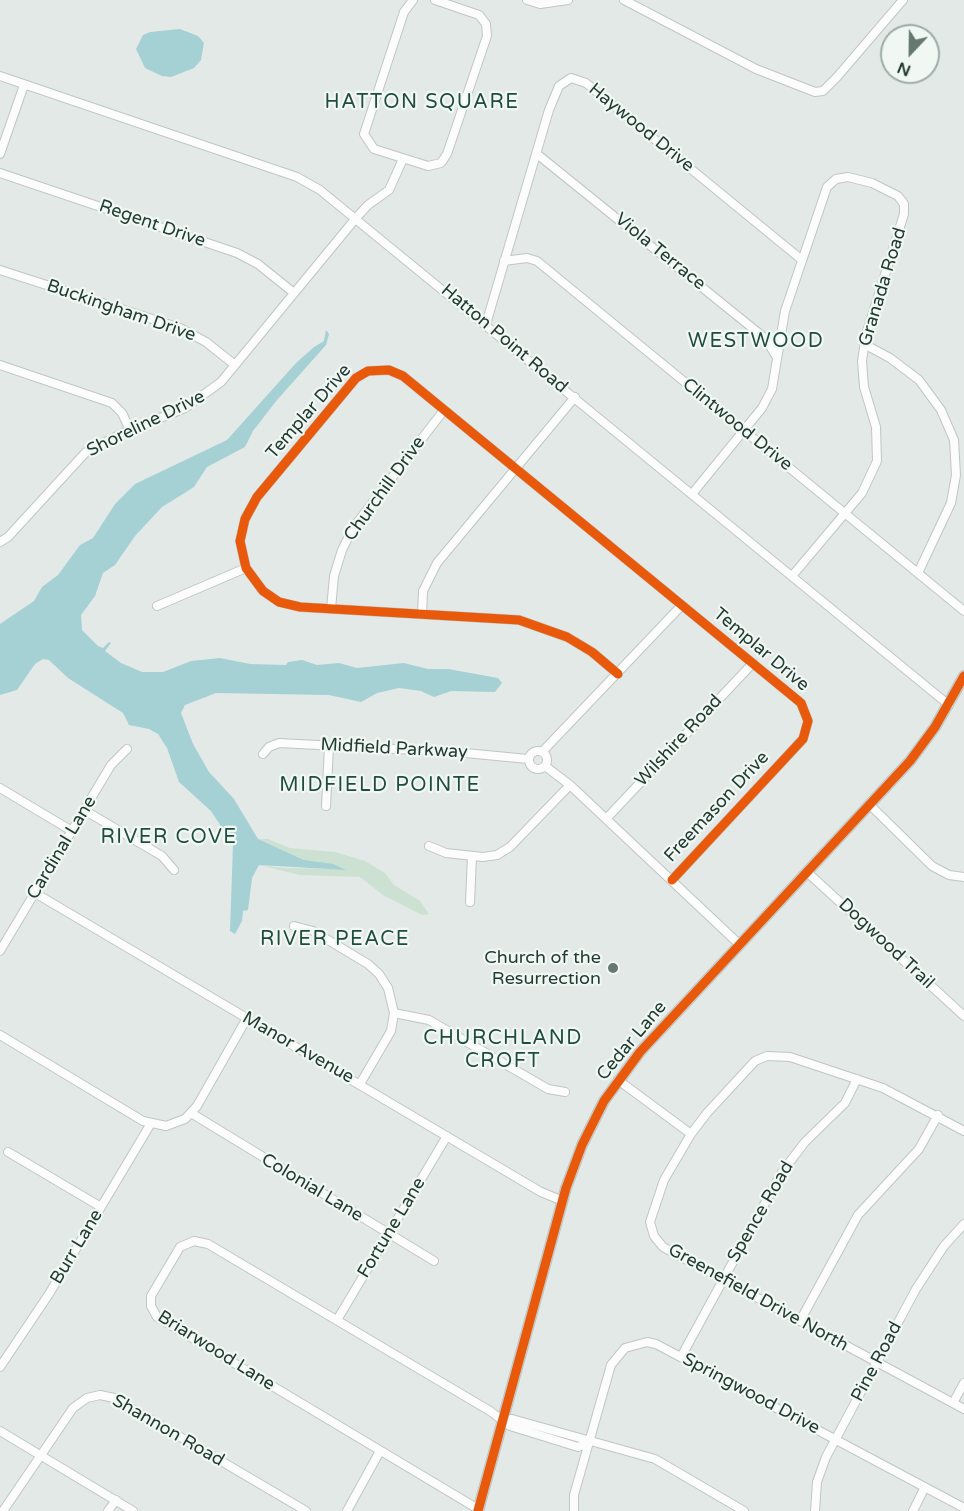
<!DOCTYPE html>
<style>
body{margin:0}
#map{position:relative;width:964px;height:1511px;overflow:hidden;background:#e3e9e6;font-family:"Varela Round",sans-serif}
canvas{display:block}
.north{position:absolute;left:880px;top:24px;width:60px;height:60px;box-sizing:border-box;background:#f1f8f4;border:2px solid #9eaca7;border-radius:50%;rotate:202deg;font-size:16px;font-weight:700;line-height:24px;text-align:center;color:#223b33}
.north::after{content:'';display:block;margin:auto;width:21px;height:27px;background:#667872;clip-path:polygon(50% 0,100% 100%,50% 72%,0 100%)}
</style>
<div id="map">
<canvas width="964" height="1511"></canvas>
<div class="north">N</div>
</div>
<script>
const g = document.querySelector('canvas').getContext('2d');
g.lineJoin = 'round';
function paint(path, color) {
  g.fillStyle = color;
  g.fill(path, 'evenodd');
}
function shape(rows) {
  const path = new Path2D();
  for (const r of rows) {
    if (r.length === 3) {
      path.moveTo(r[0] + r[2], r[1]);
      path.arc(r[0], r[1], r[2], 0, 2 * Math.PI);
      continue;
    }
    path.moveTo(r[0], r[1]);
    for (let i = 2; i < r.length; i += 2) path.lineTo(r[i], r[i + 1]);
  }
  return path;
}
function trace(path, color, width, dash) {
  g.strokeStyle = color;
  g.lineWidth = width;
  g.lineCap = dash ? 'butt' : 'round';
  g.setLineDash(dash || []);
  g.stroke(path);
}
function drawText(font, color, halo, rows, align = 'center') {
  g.font = font + ' "Varela Round",sans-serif';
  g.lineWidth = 4.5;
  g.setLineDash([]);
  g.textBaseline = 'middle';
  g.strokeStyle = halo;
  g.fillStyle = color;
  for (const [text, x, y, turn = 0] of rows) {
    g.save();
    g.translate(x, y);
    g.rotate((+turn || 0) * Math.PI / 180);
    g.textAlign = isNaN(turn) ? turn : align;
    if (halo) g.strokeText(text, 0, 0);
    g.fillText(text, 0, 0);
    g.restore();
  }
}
const green = shape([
 [258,839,268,839,290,848,335,852,365,861,385,873,394,885,420,901,429,914,422,915,383,895,360,877,300,875,259,865,284,868,343,869,304,860]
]);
const water = shape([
 [180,29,198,36,204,43,201,60,194,68,171,77,162,76,145,68,136,49,143,35,150,32],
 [326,330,329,334,326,345,277,400,253,431,245,447,207,467,194,487,162,507,135,536,115,565,103,573,95,596,81,615,82,630,98,646,103,648,109,642,111,643,105,651,121,663,142,672,163,672,191,661,220,658,250,664,286,665,288,662,302,660,317,665,339,663,357,668,404,663,428,669,448,669,498,678,502,683,495,692,451,691,434,697,421,691,399,688,377,693,361,702,329,695,216,693,185,705,181,713,193,744,209,772,234,799,258,839,304,860,333,864,346,870,259,865,252,878,248,910,243,911,242,921,235,934,230,931,233,845,211,811,179,782,167,748,158,734,149,729,129,725,123,713,68,678,49,660,43,659,35,664,17,690,0,695,0,624,34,601,42,587,58,575,80,545,93,538,115,504,135,484,227,440,296,363,314,347,324,341]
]);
const minor = shape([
 [413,0,404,12,364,134,374,149,428,166,441,163,447,154,487,36,486,24,479,15,435,0],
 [527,0,540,4,568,0],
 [624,0,756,69,815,92,823,91,837,77,903,0],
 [0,76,297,177,320,190,949,705],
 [0,154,24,85],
 [537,154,766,339,776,356],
 [0,173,237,253,258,264,294,293],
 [504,261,527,258,537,261,964,611],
 [0,270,180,328,206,342,235,365],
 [486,324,549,110,559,86,571,78,586,83,802,260],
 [864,344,890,358,919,380,941,410,954,440,956,475,951,503,918,573],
 [0,365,112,403,122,413,130,430],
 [692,494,762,408,772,389,785,311,827,187,836,179,848,177,872,183,898,196,904,204,904,214,866,335,862,361,864,387,876,427,877,461,862,493,792,576],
 [0,542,8,537,86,452,125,432,185,408,221,382,356,218,368,205,389,190,403,159],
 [157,606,246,568],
 [331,609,334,576,342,550,353,528,444,410],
 [422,614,423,591,437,563,575,397],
 [618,674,592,652,567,637,519,620,300,607,279,602,263,591,246,568,240,541,245,519,257,497,356,378,368,371,389,370,403,376,801,703,808,721,803,739,672,880],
 [538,760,9],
 [542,752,682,605],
 [263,754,269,747,279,743,455,752,528,759],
 [545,766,570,785,740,945],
 [0,788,72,831],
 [870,805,932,866,949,875,964,877],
 [326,806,329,746],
 [84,810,162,856,174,870],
 [606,819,753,663],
 [429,846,446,853,483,857,497,855,510,847,570,785],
 [807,872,964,1016],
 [35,893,541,1192,563,1201],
 [470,902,472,856],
 [294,926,313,931,368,964,379,974,388,988,394,1013,391,1031,360,1084],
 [0,951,111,765,127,749],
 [394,1013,429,1020,548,1089,565,1092],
 [0,1035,143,1121,166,1126,185,1119,197,1106,247,1018],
 [618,1080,691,1134],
 [191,1113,434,1261],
 [964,1131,883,1088,790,1057,767,1056,755,1061,707,1113,691,1134,664,1180,650,1222,654,1236,663,1247,964,1409],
 [8,1152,101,1207],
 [337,1320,447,1136],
 [800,1321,858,1215,919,1149,938,1115],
 [681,1357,782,1172,805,1142,845,1103,857,1079],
 [0,1367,49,1294,150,1125],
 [953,1403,964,1383],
 [502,1421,512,1419,655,1459,744,1511],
 [0,1431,133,1511],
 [478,1509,157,1317,151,1306,151,1296,180,1247,194,1241,208,1244,490,1411,510,1426,578,1447,590,1442],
 [3,1511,73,1408,87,1398,100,1395,114,1398,306,1511],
 [108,1511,116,1500],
 [347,1511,380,1451],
 [574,1511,574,1495,611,1365,625,1348,647,1342,656,1344,964,1508],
 [815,1511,817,1482,826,1457,916,1289,944,1246,964,1224],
 [913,1511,925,1487]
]);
const major = shape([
 [478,1511,566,1188,582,1145,604,1101,640,1052,910,761,935,727,964,676]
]);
const cycleway = shape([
 [618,674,592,652,567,637,519,620,300,607,279,602,263,591,246,568,240,541,245,519,257,497,356,378,368,371,389,370,403,376,801,703,808,721,803,739,672,880],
 [478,1511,566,1188,582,1145,604,1101,640,1052,910,761,935,727,964,676]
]);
const markers = [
 [613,968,6,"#667872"]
];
const streetNames = [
 ["Haywood Drive",641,128,39],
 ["Regent Drive",152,224,19],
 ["Viola Terrace",660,252,39],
 ["Granada Road",883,287,-73],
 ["Buckingham Drive",121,311,19],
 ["Hatton Point Road",504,339,40],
 ["Templar Drive",309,412,-49],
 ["Shoreline Drive",146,424,-26],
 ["Clintwood Drive",737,425,39],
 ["Churchill Drive",385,489,-54],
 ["Templar Drive",761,650,40],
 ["Wilshire Road",679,741,-47],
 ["Midfield Parkway",394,749,3],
 ["Freemason Drive",717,807,-47],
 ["Cardinal Lane",62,848,-59],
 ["Dogwood Trail",886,944,43],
 ["Cedar Lane",632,1041,-50],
 ["Manor Avenue",298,1048,30],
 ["Colonial Lane",312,1188,31],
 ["Spence Road",761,1212,-60],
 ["Fortune Lane",392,1228,-59],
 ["Burr Lane",77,1247,-59],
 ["Greenefield Drive North",758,1298,29],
 ["Briarwood Lane",216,1351,32],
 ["Pine Road",877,1362,-62],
 ["Springwood Drive",751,1394,28],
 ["Shannon Road",168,1431,30]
];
const poiNames = [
 ["Church of the",601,958],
 ["Resurrection",601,979]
];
const neighbourhoodNames = [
 ["HATTON SQUARE",422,103],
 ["WESTWOOD",756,342],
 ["MIDFIELD POINTE",380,786],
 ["RIVER COVE",169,838],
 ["RIVER PEACE",335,940],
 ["CHURCHLAND",503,1039],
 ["CROFT",503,1062]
];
paint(green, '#cce1d2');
paint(water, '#a5d1d5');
trace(minor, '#c0c6c3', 10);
trace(major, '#bcc5c2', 12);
trace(minor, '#fbfcfb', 8);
trace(major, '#cdd5d2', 10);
trace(cycleway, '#e8590c', 9);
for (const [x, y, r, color] of markers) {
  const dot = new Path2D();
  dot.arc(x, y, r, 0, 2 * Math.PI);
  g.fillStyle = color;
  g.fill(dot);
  trace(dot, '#f1f8f4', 2);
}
drawText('18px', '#223b33', '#f1f8f4', streetNames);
drawText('18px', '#223b33', '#f1f8f4', poiNames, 'right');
g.letterSpacing = '1.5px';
drawText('20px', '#1f4c3f', '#f1f8f4', neighbourhoodNames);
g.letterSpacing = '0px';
</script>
